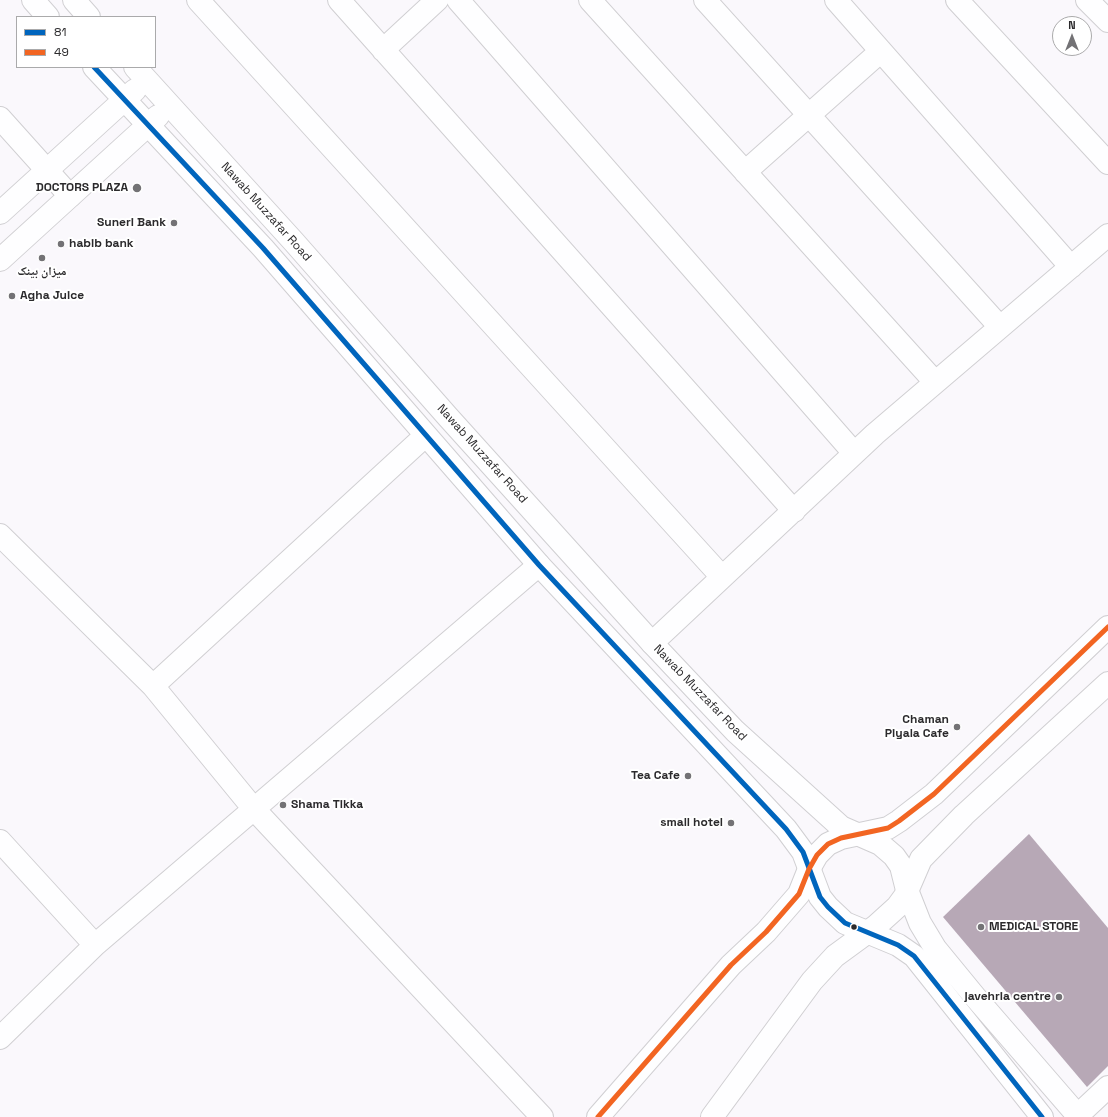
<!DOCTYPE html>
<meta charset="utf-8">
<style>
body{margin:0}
#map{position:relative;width:1108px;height:1117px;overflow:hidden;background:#faf8fc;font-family:"Space Grotesk",sans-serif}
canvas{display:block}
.legend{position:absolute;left:16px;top:16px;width:140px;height:52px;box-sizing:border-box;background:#fff;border:1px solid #aaaaab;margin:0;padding:5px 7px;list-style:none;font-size:12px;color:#2b2a2c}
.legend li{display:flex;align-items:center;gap:8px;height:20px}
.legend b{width:20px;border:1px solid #aaaaab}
.north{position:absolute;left:1052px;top:16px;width:40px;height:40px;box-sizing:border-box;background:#fff;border:1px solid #aaaaab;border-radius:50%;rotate:0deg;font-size:11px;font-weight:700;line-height:16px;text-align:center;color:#2b2a2c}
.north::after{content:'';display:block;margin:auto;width:14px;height:18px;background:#737275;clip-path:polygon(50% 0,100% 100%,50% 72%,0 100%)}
</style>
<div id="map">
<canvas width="1108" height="1117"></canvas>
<ul class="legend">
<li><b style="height:5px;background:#0065bd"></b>81</li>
<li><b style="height:5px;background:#f26522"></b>49</li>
</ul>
<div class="north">N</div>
</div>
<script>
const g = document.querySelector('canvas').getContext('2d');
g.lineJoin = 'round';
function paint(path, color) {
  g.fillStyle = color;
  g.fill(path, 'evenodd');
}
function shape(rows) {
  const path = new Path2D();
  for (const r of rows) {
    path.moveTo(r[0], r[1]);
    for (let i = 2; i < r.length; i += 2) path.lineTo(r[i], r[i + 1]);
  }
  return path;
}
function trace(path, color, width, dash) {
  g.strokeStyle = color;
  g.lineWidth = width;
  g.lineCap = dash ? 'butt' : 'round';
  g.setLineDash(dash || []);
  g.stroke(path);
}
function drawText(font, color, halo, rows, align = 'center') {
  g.font = font + ' "Space Grotesk","Noto Naskh Arabic",sans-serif';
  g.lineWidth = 4;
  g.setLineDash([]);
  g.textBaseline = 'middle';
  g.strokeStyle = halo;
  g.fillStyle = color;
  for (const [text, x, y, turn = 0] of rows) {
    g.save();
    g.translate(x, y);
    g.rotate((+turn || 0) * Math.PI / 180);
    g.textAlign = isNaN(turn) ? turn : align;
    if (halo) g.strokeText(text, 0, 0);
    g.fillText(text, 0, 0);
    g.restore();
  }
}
const building = shape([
 [1029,834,1108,928,1108,1066,1087,1087,943,917]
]);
const minor = shape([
 [198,0,722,577],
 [339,0,794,511],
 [458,0,854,453],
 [590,0,935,382],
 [705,0,1000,327],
 [836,0,1071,267],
 [957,0,1108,163],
 [1087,0,1108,21],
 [383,50,437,0],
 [0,118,70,196],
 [745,172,881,51],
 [0,535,153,686,253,808,542,1117],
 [652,643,875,434,1108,235],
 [153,686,425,436],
 [0,841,95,945],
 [0,1038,95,945,539,565],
 [1076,1117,1108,1087]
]);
const tertiary = shape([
 [33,0,48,17],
 [74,0,89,17],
 [94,67,263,248,539,565,786,829,803,852,820,897,828,907,845,923,898,945,914,956,1042,1117],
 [135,67,294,242,448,417,652,643,735,731,841,827,880,844,894,856,901,866,907,890,920,923,935,948,976,998,1079,1117],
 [0,213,135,90],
 [0,260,158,116]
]);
const secondary = shape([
 [598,1117,731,965,766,932,799,894,809,869,817,855,828,844,841,838,888,828,899,821,934,794,1108,627],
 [712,1117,812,981,835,956,876,926,897,907,905,896,921,859,964,815,1108,683]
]);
const bus1 = shape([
 [94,67,263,248,539,565,786,829,803,852,820,897,828,907,845,923,898,945,914,956,1042,1117]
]);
const bus2 = shape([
 [598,1117,731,965,766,932,799,894,809,869,817,855,828,844,841,838,888,828,899,821,934,794,1108,627]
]);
const markers = [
 [137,188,5,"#737275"],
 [174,223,4,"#737275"],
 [61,244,4,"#737275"],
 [42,258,4,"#737275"],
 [12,296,4,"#737275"],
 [957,727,4,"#737275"],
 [688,776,4,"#737275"],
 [283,805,4,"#737275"],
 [731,823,4,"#737275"],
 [854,927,3.5,"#2b2a2c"],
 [981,927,4,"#737275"],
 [1059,997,4,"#737275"]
];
const poiNames = [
 ["DOCTORS PLAZA",128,188],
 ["Suneri Bank",166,223],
 ["habib bank",69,244,"left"],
 ["میزان بینک",42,272,"center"],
 ["Agha Juice",20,296,"left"],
 ["Chaman",949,720],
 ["Piyala Cafe",949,734],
 ["Tea Cafe",680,776],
 ["Shama Tikka",291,805,"left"],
 ["small hotel",723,823],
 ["MEDICAL STORE",989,927,"left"],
 ["javehria centre",1051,997]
];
const streetNames = [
 ["Nawab Muzzafar Road",266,212,48],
 ["Nawab Muzzafar Road",482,454,48],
 ["Nawab Muzzafar Road",700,693,46]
];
paint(building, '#b7a8b6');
trace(minor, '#d0cfd2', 24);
trace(tertiary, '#d0cfd2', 24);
trace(secondary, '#d0cfd2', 24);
trace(minor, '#fefeff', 22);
trace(tertiary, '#fefeff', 22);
trace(secondary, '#fefeff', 22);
trace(bus1, '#0065bd', 5);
trace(bus2, '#f26522', 5);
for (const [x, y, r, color] of markers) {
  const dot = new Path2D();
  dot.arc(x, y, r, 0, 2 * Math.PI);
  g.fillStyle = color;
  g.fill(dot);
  trace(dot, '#fff', 1.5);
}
drawText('bold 12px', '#2b2a2c', '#fff', poiNames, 'right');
drawText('12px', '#2b2a2c', '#fff', streetNames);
</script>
